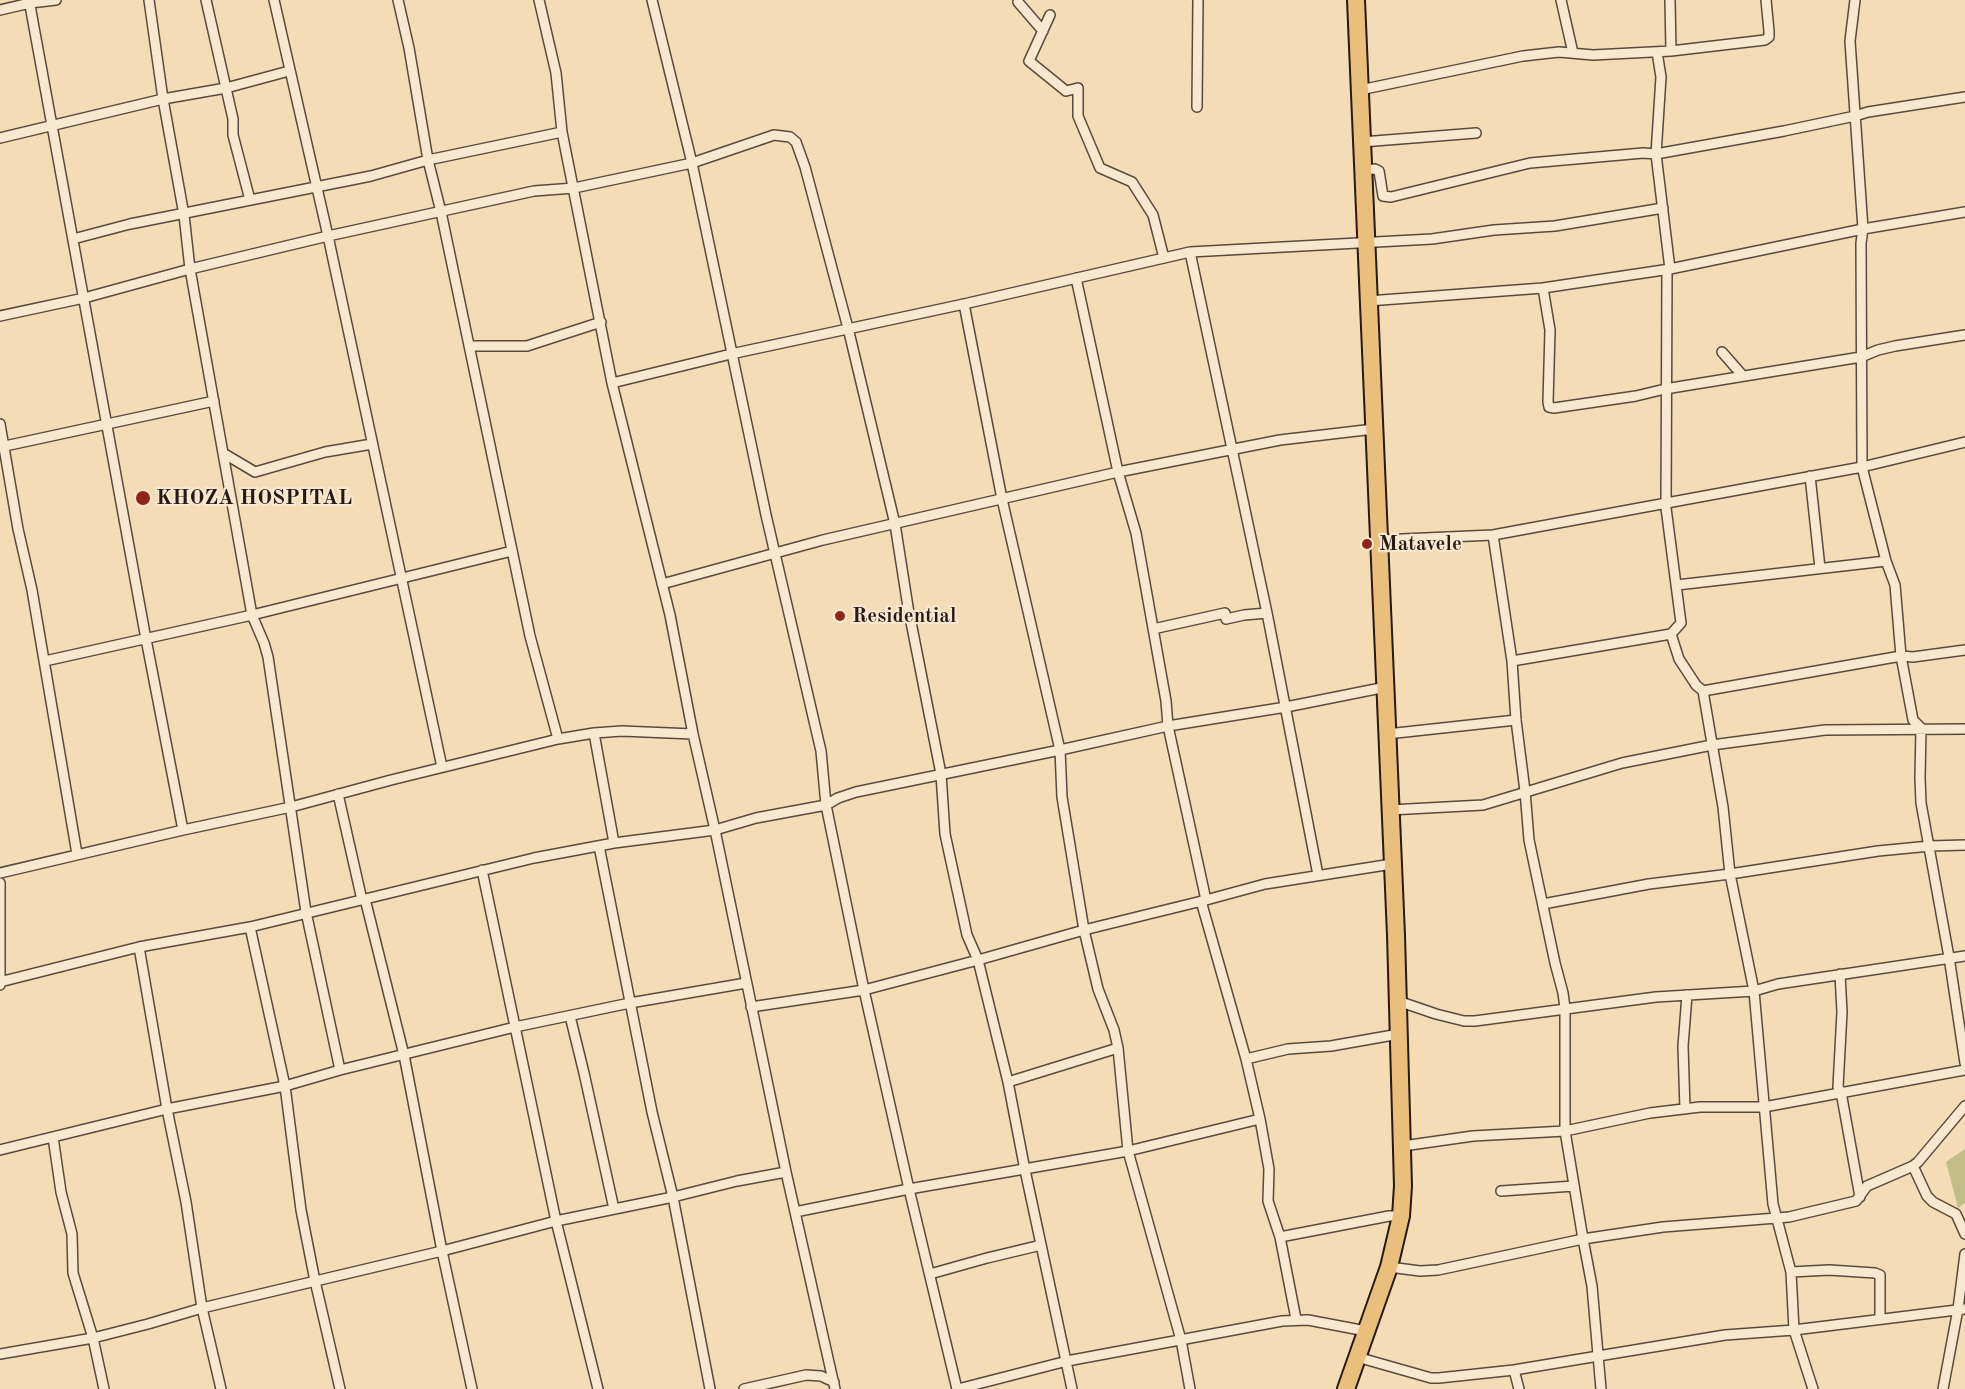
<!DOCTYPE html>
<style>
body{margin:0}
canvas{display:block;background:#f4dcb6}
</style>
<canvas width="1965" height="1389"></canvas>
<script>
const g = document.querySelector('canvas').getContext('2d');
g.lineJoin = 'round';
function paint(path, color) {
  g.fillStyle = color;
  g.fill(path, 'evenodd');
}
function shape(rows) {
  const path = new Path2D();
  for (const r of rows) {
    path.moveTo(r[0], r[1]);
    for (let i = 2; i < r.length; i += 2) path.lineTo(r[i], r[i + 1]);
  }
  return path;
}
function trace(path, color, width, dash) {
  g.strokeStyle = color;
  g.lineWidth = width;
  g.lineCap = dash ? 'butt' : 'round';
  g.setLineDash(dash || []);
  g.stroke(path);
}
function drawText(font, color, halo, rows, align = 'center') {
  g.font = font + ' "Old Standard TT",serif';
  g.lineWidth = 4.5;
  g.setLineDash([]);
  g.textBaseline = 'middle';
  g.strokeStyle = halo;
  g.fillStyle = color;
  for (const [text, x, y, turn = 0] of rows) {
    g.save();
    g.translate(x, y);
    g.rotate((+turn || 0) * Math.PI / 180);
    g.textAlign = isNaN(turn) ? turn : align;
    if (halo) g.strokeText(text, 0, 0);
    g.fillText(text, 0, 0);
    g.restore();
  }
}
const green = shape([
 [1965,1149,1965,1203,1958,1208,1946,1162]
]);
const street = shape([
 [29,0,146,639,183,830],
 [149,0,163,99,184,215,190,269,252,615,264,643,268,657,306,912,340,1070],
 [206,0,233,119,233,135,250,200],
 [274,0,328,236,442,767],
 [398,0,409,48,428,160,441,212,530,636,558,739],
 [539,0,556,73,562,132,612,383,670,615,693,734,715,830,786,1172,835,1389],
 [652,0,692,163,766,515,821,751,826,805,864,990,909,1189,957,1389],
 [1561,0,1573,53],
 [1670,0,1671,51],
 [1855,0,1850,41,1863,229,1861,243,1862,467,1886,561,1895,585,1901,656,1913,720,1921,728,1920,778,1921,803,1949,957,1965,1063],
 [1018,2,1043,31],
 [0,10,30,3,56,0],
 [1050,15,1029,61,1066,91,1078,88,1078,116,1100,168,1132,182,1153,215,1164,258],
 [1657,52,1661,77,1656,154,1670,269],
 [1360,90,1523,56,1559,52,1593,55,1671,51,1765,40,1769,37,1769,31,1766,0],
 [1197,107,1198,0],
 [0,138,163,99,226,88,289,71],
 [1362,142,1476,133],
 [1364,170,1375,169,1379,171,1383,196,1391,197,1530,163,1643,153,1656,154,1784,131,1855,116,1868,112,1965,97],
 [73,239,130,224,371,176,428,160,562,132],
 [1190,252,1267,613,1318,875],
 [1667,269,1666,508,1681,623,1671,634,1679,659,1696,685,1703,691,1723,807,1730,874,1754,991,1773,1204,1791,1272,1794,1330,1813,1389],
 [1076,278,1118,472,1136,533,1166,701,1168,726,1206,900],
 [1543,288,1550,330,1548,402,1549,407,1554,408,1636,396,1665,389,1861,357,1878,350,1895,346,1965,335],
 [1368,301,1543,288,1670,269,1863,229,1965,212],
 [964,304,1002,499,1060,750,1062,797,1084,930,1098,989,1114,1030,1118,1048,1128,1151,1181,1340,1190,1389],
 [0,316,84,298,190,269,328,236,534,191,574,188,692,163,774,135,790,137,796,142,805,167,848,328,895,524,908,607,941,774,945,834,967,935,978,960,1008,1082,1025,1170,1072,1389],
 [469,346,527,346,601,322],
 [1722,352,1743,376],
 [612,383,731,354,964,304,1190,252,1432,239,1494,230,1555,226,1663,208],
 [0,424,18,529,32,590,77,854],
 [5,446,214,401],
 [223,453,255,472,325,452,372,444],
 [1810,476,1820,568],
 [1493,535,1512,661,1516,720,1525,791,1529,840,1555,963,1563,993,1565,1008,1565,1131,1583,1239,1592,1286,1601,1389],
 [1380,540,1493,535,1862,467,1965,442],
 [662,584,823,540,1118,472,1280,440,1374,429],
 [1677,585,1886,561],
 [1153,629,1225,613,1226,619,1244,615,1267,613],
 [45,661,252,615,512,551],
 [1512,661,1671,634],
 [1703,691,1901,656,1913,657,1965,650],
 [594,733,614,843],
 [1387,734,1516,720],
 [338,794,362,900],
 [1390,810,1483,805,1622,763,1712,745,1825,730,1965,729],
 [599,846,652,1112,673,1197,710,1389],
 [482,870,556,1221,598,1389],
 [0,873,183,830,291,807,391,780,558,739,594,733,622,731,693,734],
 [0,883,0,985],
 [365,899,404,1055,442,1251,472,1389],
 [1201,901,1246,1059,1260,1119,1269,1169,1268,1201,1280,1237,1296,1319],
 [1543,904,1649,884,1730,874,1878,851,1930,846,1965,845],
 [250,927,285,1086,301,1210,315,1281,340,1389],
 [139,947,167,1109,186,1202,202,1308,221,1389],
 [1840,974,1842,1012,1838,1087,1841,1092,1860,1197],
 [0,982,139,947,250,927,534,858,614,843,715,830,756,818,826,805,838,798,856,792,1060,750,1168,726,1286,707,1386,687],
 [1398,1001,1436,1014,1464,1021,1475,1021,1656,997,1754,991,1778,984,1965,956],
 [751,1007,864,990,978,960,1084,930,1206,900,1265,884,1392,864],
 [570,1016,584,1073,614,1209],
 [1246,1059,1288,1049,1331,1046,1399,1034],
 [1008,1082,1118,1048],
 [1685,1109,1683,1046,1687,995],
 [53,1137,61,1192,72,1234,73,1273,93,1338,104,1389],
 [1403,1146,1473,1136,1565,1131,1650,1113,1700,1107,1764,1107,1965,1070],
 [0,1150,167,1109,285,1086,340,1070,515,1027,630,1003,746,983],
 [1913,1166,1927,1196,1933,1202,1956,1214,1965,1234],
 [1501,1191,1574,1186],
 [795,1212,909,1189,1128,1151,1260,1119],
 [1280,1237,1389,1216,1401,1216],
 [1389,1267,1420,1271,1438,1270,1583,1239,1663,1227,1789,1217,1856,1201,1867,1186,1913,1166,1918,1162,1965,1106],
 [1791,1272,1829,1270,1875,1273,1880,1275,1880,1318],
 [930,1274,987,1258,1041,1245],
 [0,1354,93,1338,148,1324,202,1308,442,1251,556,1221,673,1197,737,1181,786,1172],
 [1357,1357,1431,1378,1439,1378,1514,1370,1725,1335,1794,1330,1965,1309],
 [1514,1370,1519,1389],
 [744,1389,806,1375,821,1376,834,1382],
 [958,1389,1067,1361,1282,1321,1308,1320,1366,1331],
 [1943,1389,1958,1309,1965,1254]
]);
const highway = shape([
 [1346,1389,1389,1267,1401,1216,1403,1186,1396,935,1356,0]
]);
const markers = [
 [143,498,8,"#8f2418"],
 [1367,544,6,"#8f2418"],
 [840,616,6,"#8f2418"]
];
const poiNames = [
 ["KHOZA HOSPITAL",156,498],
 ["Matavele",1379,544],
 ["Residential",852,616]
];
paint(green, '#c2be89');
trace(street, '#5a4a3d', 12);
trace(highway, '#271a15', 20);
trace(street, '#f8e8d0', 9);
trace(highway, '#eabe7b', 16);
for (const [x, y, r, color] of markers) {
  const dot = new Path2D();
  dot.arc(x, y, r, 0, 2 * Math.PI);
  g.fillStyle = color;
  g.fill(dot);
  trace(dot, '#f8e8d0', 2);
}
drawText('bold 21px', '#271a15', '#f8e8d0', poiNames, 'left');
</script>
